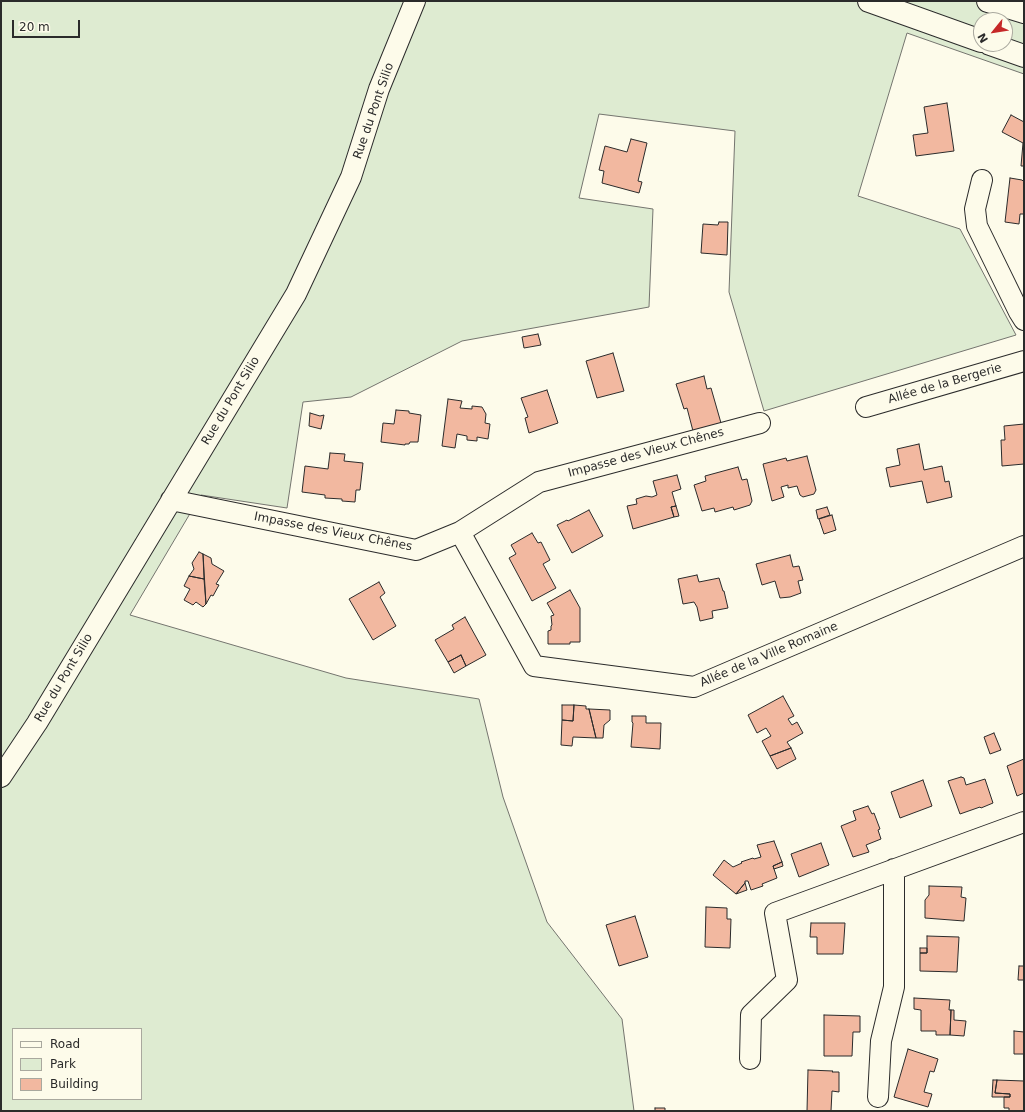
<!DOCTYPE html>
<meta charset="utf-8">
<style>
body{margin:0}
#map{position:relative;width:1025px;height:1112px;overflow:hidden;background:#fdfbea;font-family:"DejaVu Sans",sans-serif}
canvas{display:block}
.frame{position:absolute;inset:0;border:2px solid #2b2b2b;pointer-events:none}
.legend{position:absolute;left:12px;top:1028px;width:130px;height:72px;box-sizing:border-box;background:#fdfbea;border:1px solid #a9a89e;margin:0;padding:5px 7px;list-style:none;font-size:12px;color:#2b2b2b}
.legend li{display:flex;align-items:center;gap:8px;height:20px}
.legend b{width:20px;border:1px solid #a9a89e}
.north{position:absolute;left:973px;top:12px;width:40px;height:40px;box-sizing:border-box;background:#fdfbea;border:1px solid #a9a89e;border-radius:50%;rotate:240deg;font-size:11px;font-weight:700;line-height:16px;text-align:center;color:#2b2b2b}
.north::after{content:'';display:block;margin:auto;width:14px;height:18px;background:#c62828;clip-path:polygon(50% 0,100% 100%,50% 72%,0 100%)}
.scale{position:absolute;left:12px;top:20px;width:68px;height:18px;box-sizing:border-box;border:2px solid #2b2b2b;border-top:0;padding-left:5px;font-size:12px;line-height:14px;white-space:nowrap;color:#2b2b2b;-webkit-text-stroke:3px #fdfbea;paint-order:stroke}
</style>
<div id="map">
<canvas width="1025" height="1112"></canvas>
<div class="frame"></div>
<ul class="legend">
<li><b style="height:5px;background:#fdfbea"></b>Road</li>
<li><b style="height:11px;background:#deebd1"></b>Park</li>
<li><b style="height:11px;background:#f2b8a0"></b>Building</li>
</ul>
<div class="north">N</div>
<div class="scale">20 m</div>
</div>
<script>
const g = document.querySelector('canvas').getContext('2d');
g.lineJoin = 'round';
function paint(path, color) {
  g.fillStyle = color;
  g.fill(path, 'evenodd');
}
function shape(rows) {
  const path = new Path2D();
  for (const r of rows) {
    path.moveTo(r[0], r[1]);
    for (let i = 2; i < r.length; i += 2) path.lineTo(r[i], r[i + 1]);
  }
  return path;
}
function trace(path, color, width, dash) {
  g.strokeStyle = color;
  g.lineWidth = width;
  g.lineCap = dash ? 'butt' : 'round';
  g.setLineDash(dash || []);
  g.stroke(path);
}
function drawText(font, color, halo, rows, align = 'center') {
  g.font = font + ' "DejaVu Sans",sans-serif';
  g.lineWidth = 3;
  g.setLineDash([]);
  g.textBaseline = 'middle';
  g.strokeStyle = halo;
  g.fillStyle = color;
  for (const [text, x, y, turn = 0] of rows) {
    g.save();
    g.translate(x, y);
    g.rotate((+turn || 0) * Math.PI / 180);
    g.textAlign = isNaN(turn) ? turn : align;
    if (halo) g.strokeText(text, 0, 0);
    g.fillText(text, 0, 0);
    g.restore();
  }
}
const green = shape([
 [1,1,1024,1,1024,74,907,33,858,196,960,229,1016,335,764,411,729,292,735,131,599,114,579,198,653,209,649,307,462,341,351,397,303,402,287,508,201,495,130,615,346,678,479,699,503,797,547,922,622,1019,634,1111,1,1111,1,1],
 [981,20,1005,20,1005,44,981,44,981,20],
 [13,1029,141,1029,141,1099,13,1099,13,1029]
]);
const building = shape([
 [947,103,954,151,916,156,913,135,928,133,924,107,947,103],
 [1011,115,1024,122,1024,166,1021,166,1023,143,1002,132,1011,115],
 [631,139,647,143,638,181,642,182,639,193,602,183,604,171,599,170,605,146,627,152,631,139],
 [1010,178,1022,180,1024,182,1024,214,1020,214,1019,224,1005,222,1010,178],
 [719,222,728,222,727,255,701,253,703,224,718,225,719,222],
 [538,334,541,345,524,348,522,337,538,334],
 [613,353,624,391,597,398,586,361,613,353],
 [704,376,707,389,711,388,721,423,693,431,687,408,684,409,676,384,704,376],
 [547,390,558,423,529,433,525,418,528,417,521,398,547,390],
 [448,399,462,401,460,408,472,409,472,406,482,407,486,414,485,423,490,424,488,439,477,437,477,441,467,440,467,436,457,434,455,448,442,446,448,399],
 [396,410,409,411,409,413,421,415,418,442,410,442,409,444,405,444,405,445,381,442,383,423,394,424,396,410],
 [310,413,320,416,324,415,321,429,309,426,310,413],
 [1024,424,1024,464,1002,466,1001,440,1005,440,1004,426,1024,424],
 [919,444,924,470,942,466,945,482,949,481,952,497,927,503,922,481,890,487,886,468,900,465,897,449,919,444],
 [330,453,345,454,344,461,363,463,360,490,356,490,355,502,342,501,342,499,325,498,325,495,302,492,305,466,328,469,330,453],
 [807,456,816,490,814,494,803,497,800,495,797,486,788,488,788,485,781,487,784,497,772,501,763,464,786,458,787,461,807,456],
 [738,467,742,480,747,479,752,501,750,505,734,510,733,507,715,512,714,508,702,511,694,485,706,481,705,476,738,467],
 [677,475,681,489,672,492,676,506,671,507,674,517,633,529,627,506,637,504,636,499,646,496,652,497,657,495,653,481,677,475],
 [676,506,679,516,674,517,671,507,676,506],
 [827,507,830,515,818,519,816,510,827,507],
 [589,510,603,536,572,553,557,525,567,520,568,521,589,510],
 [832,515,836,530,824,534,819,519,832,515],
 [532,533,538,543,541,542,550,560,543,564,556,588,532,601,509,558,516,554,511,545,532,533],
 [199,552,203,554,204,579,189,576,194,569,192,563,199,552],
 [203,554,211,558,212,564,224,571,216,584,219,585,213,596,211,595,206,604,203,554],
 [790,555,793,567,799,566,803,580,798,581,801,593,790,597,780,598,775,581,762,585,756,564,790,555],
 [697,575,699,582,719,578,723,591,724,591,728,608,712,611,713,618,700,621,697,607,694,602,683,604,678,579,697,575],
 [189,576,204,579,206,604,203,607,196,602,193,605,184,600,190,589,184,586,189,576],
 [379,582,385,593,380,597,396,626,373,640,349,599,379,582],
 [570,590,580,608,580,642,570,642,570,644,548,644,548,631,551,630,551,626,552,625,551,616,554,615,547,603,570,590],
 [465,617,486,655,466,666,461,655,448,662,435,640,454,629,452,625,465,617],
 [461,655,466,666,454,673,448,662,461,655],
 [783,696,794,716,788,719,792,725,797,722,803,733,787,742,791,748,770,756,762,741,771,736,766,728,757,733,748,715,783,696],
 [562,705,574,705,573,721,562,720,562,705],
 [574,705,586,706,586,709,589,709,596,738,573,737,572,746,561,745,562,720,573,721,574,705],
 [589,709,610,710,610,720,604,725,603,738,596,738,589,709],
 [632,716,646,716,646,723,661,723,660,749,631,747,633,723,632,722,632,716],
 [994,733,1001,750,990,754,984,737,994,733],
 [791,748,796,759,777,769,770,756,791,748],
 [1024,759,1024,793,1017,796,1007,766,1024,759],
 [961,777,964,778,966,785,985,779,993,803,981,808,980,807,960,814,948,781,961,777],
 [923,780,932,806,900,818,891,792,923,780],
 [868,806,872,814,874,813,880,829,878,830,881,839,866,845,869,852,853,857,841,826,856,820,853,811,868,806],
 [774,841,782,862,773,866,777,878,762,884,763,886,751,890,748,881,745,881,745,883,736,894,713,875,724,860,733,867,742,863,741,862,753,858,754,859,761,857,757,845,774,841],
 [821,843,829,865,799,877,791,854,821,843],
 [782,862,783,866,774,869,773,866,782,862],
 [745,883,747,890,736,894,745,883],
 [929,886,962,887,961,897,966,898,964,921,925,918,925,900,929,895,929,886],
 [706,907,727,908,727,919,731,919,730,948,705,947,706,907],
 [635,916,648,957,619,966,606,925,635,916],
 [811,923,845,923,843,954,817,954,817,937,810,937,811,923],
 [927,936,959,937,957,972,920,971,920,953,927,953,927,936],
 [920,948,927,948,927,953,920,953,920,948],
 [1019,966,1024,966,1024,980,1018,980,1019,966],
 [914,998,950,1000,949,1010,951,1010,950,1035,936,1035,936,1031,921,1031,921,1010,914,1009,914,998],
 [951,1010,954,1010,954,1020,966,1021,964,1036,950,1035,951,1010],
 [824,1015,860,1016,860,1032,853,1032,852,1056,824,1056,824,1015],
 [1014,1031,1024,1032,1024,1054,1014,1054,1014,1031],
 [908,1049,938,1059,934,1072,930,1071,924,1092,932,1094,928,1107,894,1097,908,1049],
 [808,1070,833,1071,832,1072,839,1072,839,1092,832,1091,831,1111,807,1111,808,1070],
 [993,1080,997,1080,995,1093,1010,1094,1010,1097,992,1097,993,1080],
 [997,1080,1024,1081,1024,1111,1009,1111,1009,1108,1004,1108,1004,1097,1010,1097,1010,1094,995,1093,997,1080],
 [655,1108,665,1108,665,1111,655,1111,655,1108]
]);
const street = shape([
 [982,180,975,209,977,226,1019,312,1024,320],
 [866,407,1024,361],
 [171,500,416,550,460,532,539,482,760,423],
 [460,532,534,666,694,687,1024,546],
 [1,777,37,723,296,294,351,177,379,89,415,1],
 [750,1059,751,1015,787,980,775,913,1024,822],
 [878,1097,881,1041,894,987,894,869]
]);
const secondary = shape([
 [869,1,981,41],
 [988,1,1024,12],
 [990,44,1024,56]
]);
const streetNames = [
 ["Rue du Pont Silio",374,111,-71],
 ["Allée de la Bergerie",945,384,-16],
 ["Rue du Pont Silio",231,401,-59],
 ["Impasse des Vieux Chênes",646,453,-15],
 ["Impasse des Vieux Chênes",333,532,11],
 ["Allée de la Ville Romaine",769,655,-23],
 ["Rue du Pont Silio",64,678,-59]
];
paint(green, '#deebd1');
trace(green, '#74746e', 1);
paint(building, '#f2b8a0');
trace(building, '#2b2b2b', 1);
trace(street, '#2b2b2b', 22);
trace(secondary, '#2b2b2b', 24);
trace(street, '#fdfbea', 20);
trace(secondary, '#fdfbea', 22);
drawText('12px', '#2b2b2b', '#fdfbea', streetNames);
</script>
